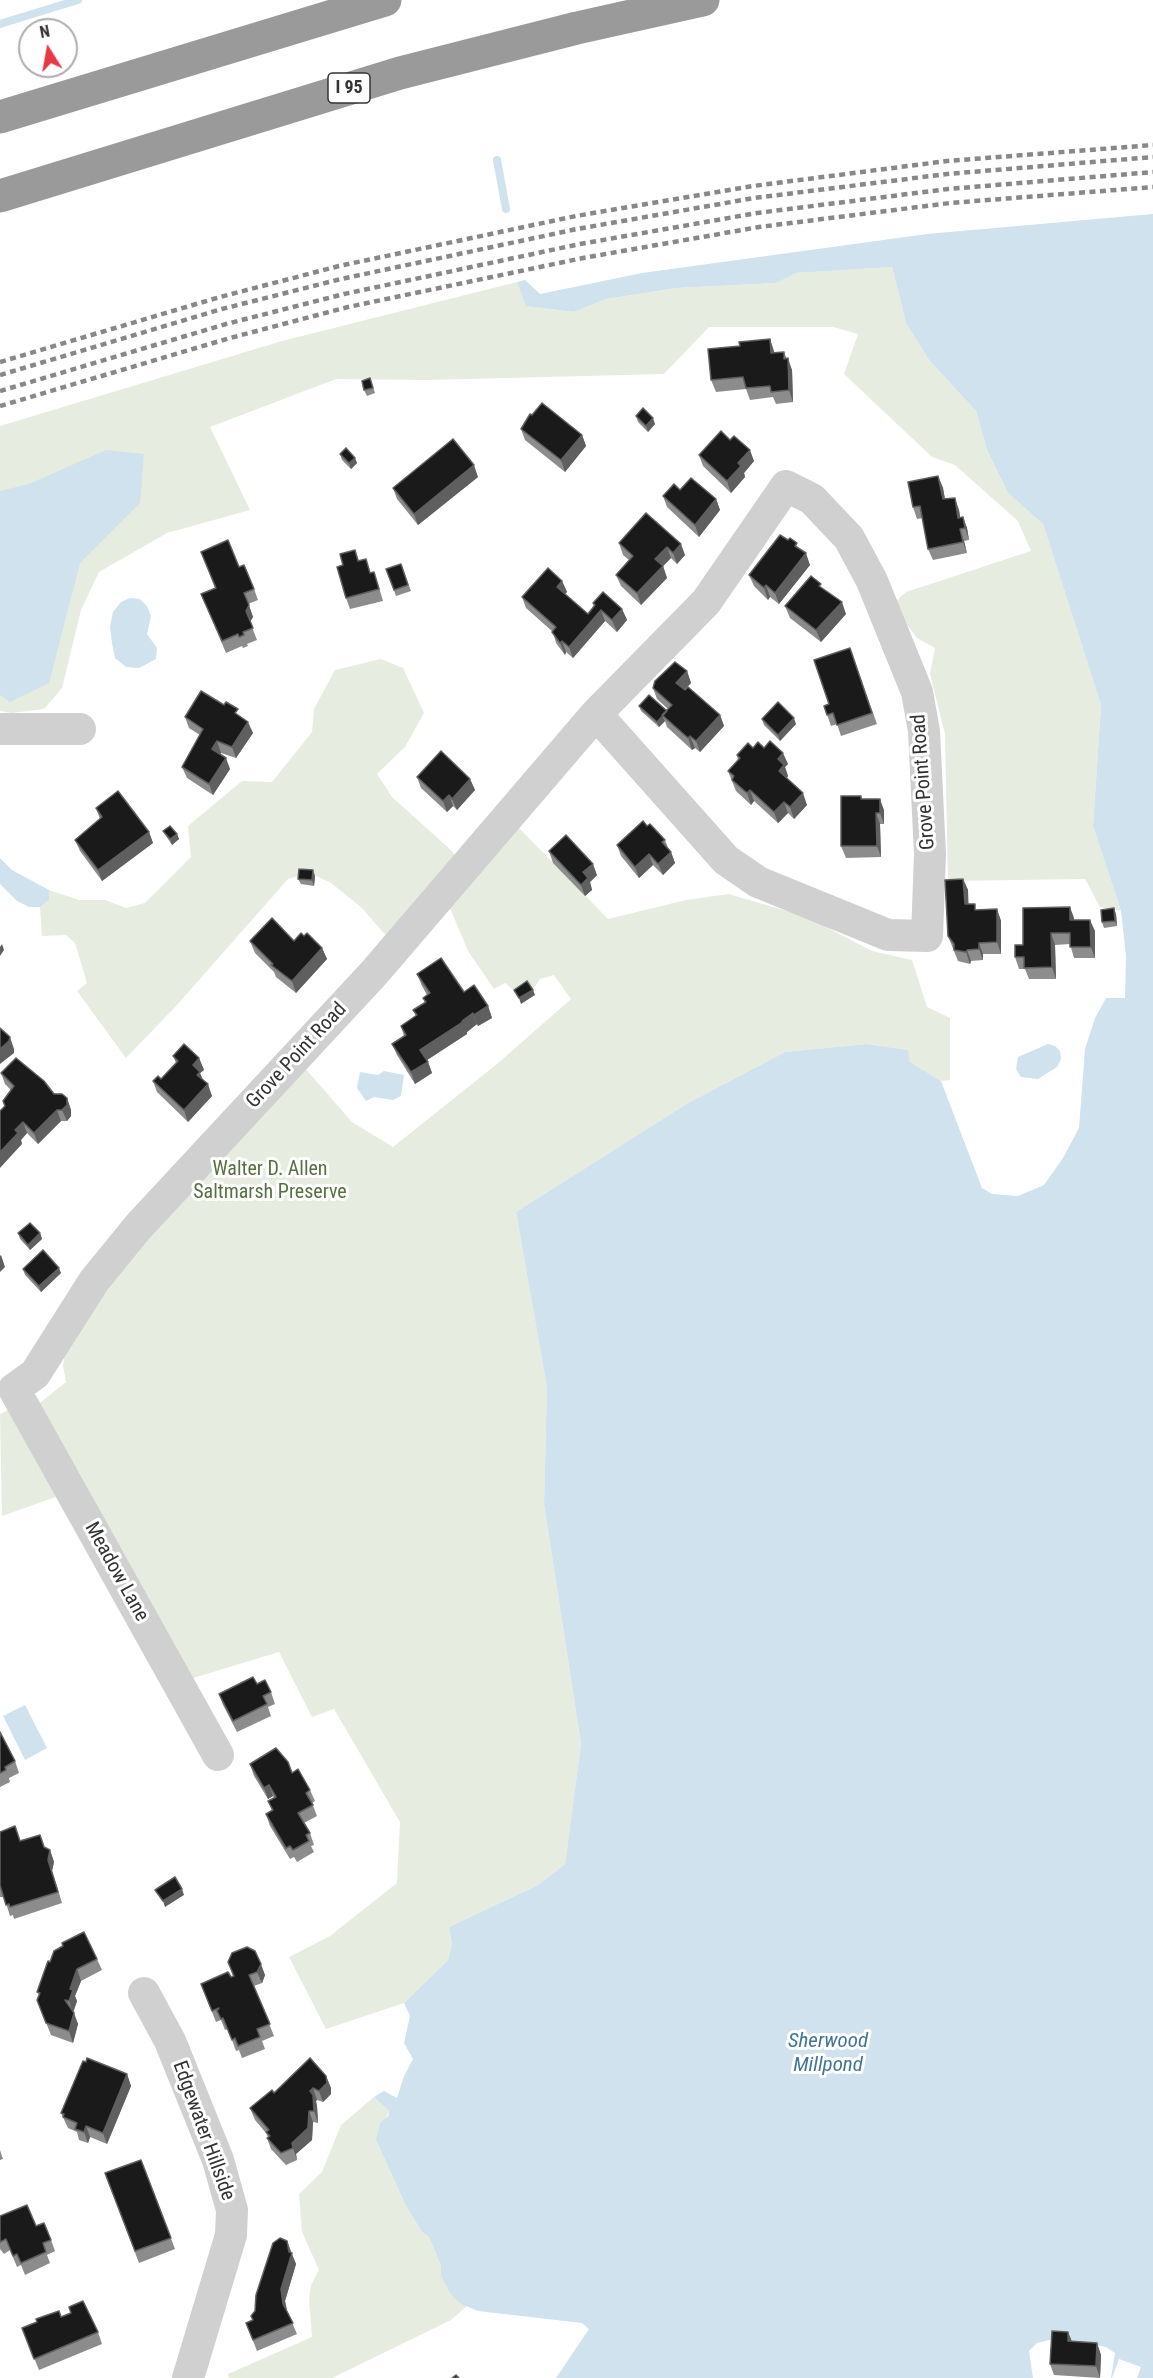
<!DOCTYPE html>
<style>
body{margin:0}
#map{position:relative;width:1153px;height:2378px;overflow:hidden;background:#fff;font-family:"Roboto Condensed",sans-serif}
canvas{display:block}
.north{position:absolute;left:18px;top:18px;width:60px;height:60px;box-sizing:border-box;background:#fff;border:2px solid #adadad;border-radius:50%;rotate:349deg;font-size:16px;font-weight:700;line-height:24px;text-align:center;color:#333}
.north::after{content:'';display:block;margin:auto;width:21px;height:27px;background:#e63946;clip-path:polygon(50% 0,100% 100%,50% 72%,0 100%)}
</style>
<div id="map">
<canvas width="1153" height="2378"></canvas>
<div class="north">N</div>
</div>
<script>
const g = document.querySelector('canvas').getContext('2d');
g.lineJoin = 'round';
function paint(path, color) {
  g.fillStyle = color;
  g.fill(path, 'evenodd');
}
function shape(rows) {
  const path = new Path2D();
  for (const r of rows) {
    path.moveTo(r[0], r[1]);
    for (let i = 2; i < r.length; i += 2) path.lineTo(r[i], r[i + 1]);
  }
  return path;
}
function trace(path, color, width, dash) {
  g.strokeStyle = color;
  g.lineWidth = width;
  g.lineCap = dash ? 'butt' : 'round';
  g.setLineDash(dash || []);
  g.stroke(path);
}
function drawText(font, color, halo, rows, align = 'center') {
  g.font = font + ' "Roboto Condensed",sans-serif';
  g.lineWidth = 6;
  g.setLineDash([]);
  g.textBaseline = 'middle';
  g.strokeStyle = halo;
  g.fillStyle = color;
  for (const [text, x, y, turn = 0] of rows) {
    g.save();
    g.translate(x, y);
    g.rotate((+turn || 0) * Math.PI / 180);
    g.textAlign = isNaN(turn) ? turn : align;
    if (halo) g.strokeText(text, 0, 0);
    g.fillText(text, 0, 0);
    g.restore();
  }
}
const green = shape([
 [892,267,906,323,929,360,976,411,987,450,1008,493,1043,524,1101,705,1093,826,1121,911,1100,907,1085,879,948,881,945,734,930,674,935,648,917,638,898,613,894,603,906,592,1031,551,1018,521,955,465,932,457,844,374,858,334,833,327,709,327,664,374,427,380,336,379,210,427,250,510,167,533,99,572,81,610,62,688,44,709,11,713,0,711,0,426,282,341,517,282,527,306,574,312,606,299,677,288,775,283,795,273],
 [381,659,403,668,424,713,405,747,377,774,392,797,452,851,471,880,519,828,608,919,686,900,729,894,807,917,872,951,912,960,927,1007,950,1018,950,1080,941,1081,910,1062,907,1050,867,1044,785,1052,688,1103,516,1212,547,1388,544,1504,581,1744,565,1864,538,1885,449,1927,452,1945,448,1960,404,2003,326,2029,289,1957,330,1936,397,1883,400,1822,334,1709,312,1717,279,1652,190,1679,81,1488,2,1516,0,1414,10,1409,35,1407,66,1382,63,1366,69,1327,100,1285,304,1067,352,1122,393,1147,497,1064,571,999,554,975,540,979,534,988,518,994,505,983,494,989,468,951,450,908,390,940,361,907,331,883,310,873,288,879,177,1005,126,1058,77,991,87,983,75,943,66,935,42,936,40,907,49,900,49,890,79,900,105,900,126,908,145,903,191,857,188,826,242,781,272,782,312,732,314,709,335,670],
 [374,2097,389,2111,376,2140,406,2206,422,2232,429,2237,441,2266,441,2276,461,2304,467,2306,451,2320,332,2378,229,2378,228,2374,312,2337,309,2299,311,2285,319,2270,302,2232,299,2194,322,2172,341,2125]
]);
const water = shape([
 [1153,214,1153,2378,1111,2378,1115,2353,1106,2347,1057,2338,1037,2343,1029,2351,1033,2378,556,2378,589,2329,582,2323,478,2311,461,2304,450,2293,441,2276,441,2266,429,2237,422,2232,406,2206,376,2140,380,2123,388,2116,389,2111,374,2097,384,2091,397,2098,404,2076,413,2059,404,2043,410,2016,404,2003,448,1960,452,1945,449,1927,538,1885,565,1864,581,1744,544,1504,547,1388,516,1212,688,1103,785,1052,867,1044,908,1050,910,1062,941,1081,982,1188,992,1194,1018,1196,1044,1185,1063,1158,1079,1128,1085,1049,1095,1018,1106,998,1125,998,1126,956,1121,911,1093,826,1101,705,1043,524,1008,493,987,450,976,411,929,360,906,323,892,267,796,273,776,283,677,288,606,299,574,312,526,306,517,282,525,280,540,294,642,273,927,234],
 [106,450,144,454,140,503,80,563,49,683,10,702,0,695,0,491,29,484],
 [130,598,140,599,147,606,151,616,147,634,157,648,156,659,139,668,126,667,115,658,112,643,110,626,113,612,121,602],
 [0,858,12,870,49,890,49,900,40,907,29,907,17,901,0,884],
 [1048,1044,1055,1046,1060,1051,1061,1059,1057,1067,1038,1079,1021,1077,1016,1069,1018,1057],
 [384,1071,404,1075,401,1096,393,1100,374,1097,366,1101,357,1088,360,1072,378,1075],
 [25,1705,47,1748,25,1760,3,1716]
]);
const pier = shape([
 [1119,2359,1141,2367,1137,2378,1112,2378]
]);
const stream = shape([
 [0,24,78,0],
 [497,160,506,209]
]);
const minor = shape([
 [0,729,80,729],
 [14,1389,35,1374,94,1281,138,1227,374,973,596,714,706,602,786,486,812,499,849,538,872,581,917,692,924,731,930,854,927,936,888,935,758,882,726,860,596,714],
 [14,1389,218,1755],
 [144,1993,170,2041,218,2160,232,2210,231,2235,188,2378]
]);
const highway = shape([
 [0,117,385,0],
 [0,196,400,73,577,28,703,0]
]);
const rail = shape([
 [0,362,220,297,339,266,576,216,753,186,947,161,1153,145],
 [0,375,222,309,341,279,577,229,754,198,947,174,1153,157],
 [0,391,226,324,344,294,580,244,757,213,948,189,1153,172],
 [0,406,230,338,348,307,583,258,759,227,950,203,1153,187]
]);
const wall = shape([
 [770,339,774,353,786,359,792,370,793,402,776,404,773,397,750,400,746,389,716,392,711,380,740,346],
 [370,378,375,393,367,396,364,390],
 [532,415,582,435,586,446,565,472,525,440,521,429],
 [636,416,655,424,648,432,638,422],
 [730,440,754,461,744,473,745,477,731,493,703,466,699,455],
 [340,454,355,458,357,463,351,469,342,460],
 [938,476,943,488,945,499,959,510,960,517,963,517,967,528,969,540,964,541,967,553,933,560,928,549,923,518,917,519,913,507],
 [478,477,418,525,397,499,393,488],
 [663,496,716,499,720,510,699,537,667,507],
 [646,513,685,555,677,564,671,558,663,566,667,578,641,605,621,586,616,575,629,560,623,555,619,543],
 [799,549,810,565,779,604,770,597,768,600,754,586,749,575],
 [355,550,359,561,371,573,378,584,383,601,350,609,346,598,343,565],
 [201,552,239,567,254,589,258,600,248,604,253,617,250,622,257,640,247,644,248,646,243,648,242,646,226,653,201,594,215,588],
 [401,564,411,591,396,596,386,569],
 [562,581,567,592,565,594,588,614,594,607,593,603,622,609,627,620,617,632,605,621,573,658,566,652,565,655,556,643,553,632,526,608,522,597],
 [785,606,846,614,821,642,790,618],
 [850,648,877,724,841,736,837,724,831,726,824,706,829,704],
 [687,671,691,683,685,689,720,715,724,726,700,752,695,748,692,750,667,727,665,721,659,727,641,711,639,706,667,711,668,709,657,699,653,688],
 [240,716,253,733,236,758,221,753,220,755,230,769,213,795,187,778,182,767,200,735,189,728,185,717],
 [762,719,796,724,780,741,764,725],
 [753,748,764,748,788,764,785,767,788,776,787,778,807,805,794,819,788,813,778,823,754,801,751,805,736,791,728,771,738,760,737,755],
 [417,777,470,779,475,790,457,810,453,806,447,812,421,788],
 [861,796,862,799,884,810,884,824,880,824,881,857,846,858,841,846],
 [96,808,149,832,153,843,102,881,80,851,75,840,100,819],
 [647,826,665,840,668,848,671,852,675,863,663,875,653,865,639,878,621,856,617,845],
 [163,831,177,834,179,839,172,845,166,836],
 [549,851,597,875,590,882,592,890,585,896,553,863],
 [315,876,314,886,301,884,298,879],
 [963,879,968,890,968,904,977,910,997,909,1001,921,1001,954,983,954,983,960,971,961,970,964,958,961,948,936],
 [1116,914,1117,926,1104,928,1102,922],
 [1074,918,1074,920,1095,931,1095,958,1074,958,1070,944,1055,945,1056,979,1029,979,1025,969,1019,969,1015,957,1023,945],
 [304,936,322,948,327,959,296,993,276,977,274,972,255,953,250,941,294,941],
 [417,974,464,992,488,1006,492,1018,478,1026,477,1024,467,1032,467,1034,427,1060,432,1073,415,1084,397,1055,392,1044,404,1036,401,1026,416,1016,413,1010,425,1003,423,998,427,995,422,986],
 [173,1056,199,1058,204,1070,200,1073,203,1080,212,1096,188,1122,157,1092,153,1081,161,1079,176,1063],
 [1,1073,67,1098,71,1110,71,1116,67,1121,61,1121,38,1144,27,1133,21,1140,22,1144,5,1106,11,1090,5,1084],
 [18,1233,40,1233,42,1239,30,1250,20,1239],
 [23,1269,61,1273,41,1292,25,1275],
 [257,1684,271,1692,275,1704,268,1707,271,1716,237,1732,223,1705,219,1694],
 [0,1732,15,1761,19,1773,9,1778,10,1782,0,1787],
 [250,1764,292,1773,310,1790,315,1801,312,1803,317,1816,304,1823,310,1833,314,1845,311,1846,314,1852,297,1862,294,1857,290,1859,270,1826,266,1814,272,1811,268,1801,274,1798,273,1796,268,1799,254,1776],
 [0,1832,21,1841,44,1847,50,1850,54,1862,52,1871,62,1903,14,1919,13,1915,10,1916,4,1897,0,1897],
 [232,1953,265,1975,262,1983,254,1986,274,2036,262,2041,265,2049,242,2058,239,2050,236,2051,228,2029,225,2030,221,2020,216,2022,201,1984,233,1976,228,1962],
 [97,1959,102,1970,81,1981,75,1996,77,2001,73,2012,78,2024,73,2043,51,2035,37,2000,39,1995,37,1992,50,1962],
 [127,2074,131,2086,107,2144,90,2137,88,2143,79,2140,77,2132,68,2128,61,2113],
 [326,2076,331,2088,331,2094,323,2102,317,2100,316,2101,317,2106,318,2123,313,2122,312,2140,296,2154,297,2160,286,2165,271,2149,267,2138,268,2137,266,2133,255,2120,250,2108,274,2093],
 [0,2150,3,2159,0,2160],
 [141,2160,175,2249,139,2263,105,2173],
 [0,2216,36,2226,51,2240,55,2251,47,2255,50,2263,25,2275,21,2265,17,2267,10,2250,4,2254,0,2249],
 [291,2253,296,2264,285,2301,287,2311,297,2334,257,2351,246,2323,253,2320],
 [71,2313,98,2332,102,2344,39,2370,22,2328,61,2317],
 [1068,2332,1072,2342,1097,2343,1101,2355,1100,2378,1054,2375,1050,2364]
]);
const shadedWall = shape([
 [770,339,774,351,776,364,771,353],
 [784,352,788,363,788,358,792,370,793,402,789,390],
 [653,418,655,424,648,432,646,426],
 [582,435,586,446,565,472,561,460],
 [750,450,754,461,744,473,745,477,731,493,727,481,738,463],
 [355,458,357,463,351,469,349,463],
 [474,465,478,477,418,525,414,514],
 [938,476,943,488,947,511,943,499],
 [955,498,959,510,962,529,958,518],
 [716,499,720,510,699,537,695,525],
 [963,517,967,528,969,540,965,528],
 [960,529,964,541,967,553,963,542],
 [681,544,685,555,677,564,673,553],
 [667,547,671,558,663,566,667,578,641,605,637,593,655,559],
 [806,553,810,565,779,604,775,593],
 [562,581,567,592,561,598,557,587],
 [766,585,770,597,768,600,764,588],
 [842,602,846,614,821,642,816,630],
 [249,605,253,617,250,622,246,611],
 [622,609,627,620,617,632,612,620],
 [601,610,605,621,573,658,569,647],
 [562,641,566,652,565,655,560,643],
 [687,671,691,683,680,694,676,683],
 [720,715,724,726,700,752,696,741],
 [662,716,665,721,659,727,657,722],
 [794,718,796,724,780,741,778,735],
 [248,722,253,733,236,758,232,747],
 [690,736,695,748,692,750,688,738],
 [217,741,221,753,216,761,212,749],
 [783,753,788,764,785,767,788,776,783,783,779,771,778,759],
 [226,758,230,769,213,795,209,784],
 [470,779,475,790,457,810,452,799],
 [750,790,754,801,751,805,747,793],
 [803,793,807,805,794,819,790,807],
 [449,795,453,806,447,812,443,801],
 [880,799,884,810,884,824,880,813],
 [784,802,788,813,778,823,774,812],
 [876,813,880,824,881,857,877,846],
 [149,832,153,843,102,881,98,870],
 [177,834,179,839,172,845,170,839],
 [671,852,675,863,663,875,658,864],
 [649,854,653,865,639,878,635,867],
 [593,864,597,875,590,882,592,890,585,896,581,885,583,872],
 [313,870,315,876,314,886,312,880],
 [963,879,968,890,969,916,965,904],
 [1070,907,1074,918,1074,931,1070,920],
 [1114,908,1116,914,1117,926,1115,921],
 [997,909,1001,921,1001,954,997,942],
 [1090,920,1095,931,1095,958,1091,947],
 [1051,933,1055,945,1056,979,1052,967],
 [979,943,983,954,983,960,979,949],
 [2,944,4,950,0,956,0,947],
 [322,948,327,959,296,993,292,981],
 [967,950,971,961,970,964,966,952],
 [533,990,535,995,521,1004,519,998],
 [488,1006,492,1018,478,1026,474,1015],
 [473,1013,477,1024,467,1032,467,1034,424,1062,420,1050],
 [10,1037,14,1049,14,1053,0,1064,0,1049],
 [199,1058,204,1070,200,1073,204,1083,201,1086,193,1065],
 [428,1062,432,1073,415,1084,411,1072],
 [208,1084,212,1096,188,1122,184,1110],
 [67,1098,71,1110,71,1116,67,1121,62,1110],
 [57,1110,61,1121,38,1144,34,1133],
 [23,1122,27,1133,21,1140,22,1144,0,1168,0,1152,15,1130],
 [40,1233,42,1239,30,1250,28,1245],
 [1,1255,5,1267,0,1272,0,1256],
 [59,1268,61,1273,41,1292,39,1286],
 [269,1785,273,1796,268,1799,264,1788],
 [50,1850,54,1862,52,1871,62,1903,48,1860],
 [182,1889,184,1895,165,1907,163,1901],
 [261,1964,265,1975,262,1983,257,1972],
 [77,1969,81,1981,75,1996,77,2001,73,2013,69,2001,70,1989],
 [74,2013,78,2024,73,2043,69,2031],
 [127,2074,131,2086,107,2144,103,2133],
 [326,2076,331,2088,331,2094,323,2102,319,2091],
 [313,2088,317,2100,316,2101,317,2106,318,2123,314,2111,310,2091],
 [309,2111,313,2122,312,2140,296,2154,297,2160,293,2148,292,2143],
 [86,2126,90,2137,88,2143,84,2132],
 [287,2241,296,2264,285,2301,288,2315,283,2304,281,2289,289,2252],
 [1068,2332,1073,2344,1068,2341],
 [1097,2343,1101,2355,1100,2378,1096,2366]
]);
const building = shape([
 [770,339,771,353,784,352,784,359,788,358,789,390,771,392,770,386,746,388,743,377,711,380,708,349,740,346,739,342,770,339],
 [370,378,373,388,364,390,362,381,370,378],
 [542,403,582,435,561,460,521,429,530,414,532,415,542,403],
 [643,408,653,418,646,426,636,416,643,408],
 [721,431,730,440,734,436,750,450,738,463,741,466,727,481,699,455,721,431],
 [453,439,474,465,414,514,393,488,453,439],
 [346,448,355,458,349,463,340,454,346,448],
 [938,476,943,499,955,498,958,518,963,517,965,528,960,529,963,542,928,549,920,506,913,507,908,482,938,476],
 [691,478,716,499,695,525,663,496,674,484,680,490,691,478],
 [646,513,681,544,673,553,667,547,655,559,663,566,637,593,616,575,633,556,619,543,646,513],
 [780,535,788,540,790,538,797,543,795,546,806,553,775,593,766,585,764,588,749,575,780,535],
 [228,540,239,567,244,565,254,589,244,593,249,605,246,611,253,628,243,632,244,635,239,637,238,634,222,641,201,594,216,588,201,552,228,540],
 [355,550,358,561,366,559,370,573,374,572,379,589,346,598,337,567,343,565,340,554,355,550],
 [401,564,408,585,394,590,386,569,401,564],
 [548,568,562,581,557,587,588,614,595,605,593,603,603,592,622,609,612,620,601,610,569,647,562,641,560,643,552,632,556,627,522,597,548,568],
 [811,576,821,584,819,586,842,602,816,630,785,606,811,576],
 [850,648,872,713,837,725,833,713,827,715,824,706,829,704,814,660,850,648],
 [675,662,687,671,676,683,685,690,688,687,720,715,696,741,690,736,688,738,662,715,672,705,653,688,655,681,675,662],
 [201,691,224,705,226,702,238,709,235,713,248,722,232,747,217,741,212,749,226,758,209,784,182,767,203,729,185,717,201,691],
 [649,695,667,711,657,722,639,706,649,695],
 [778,702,794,718,778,735,762,719,778,702],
 [770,741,783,753,778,759,784,765,779,771,803,793,790,807,784,802,774,812,750,790,747,793,732,780,734,776,728,771,740,758,737,755,748,743,753,748,758,742,764,748,770,741],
 [441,751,470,779,452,799,449,795,443,801,417,777,441,751],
 [118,791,149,832,98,870,75,840,102,817,96,808,118,791],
 [841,796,861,796,861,799,880,799,880,813,876,813,877,846,841,846,841,796],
 [643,821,647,826,650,824,665,840,662,842,671,852,658,864,649,854,635,867,617,845,643,821],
 [170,826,177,834,170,839,163,831,170,826],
 [566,835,593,864,583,872,588,878,581,885,549,851,566,835],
 [299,869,313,870,312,880,298,879,299,869],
 [963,879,965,904,975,904,975,910,997,909,997,942,979,943,979,949,967,950,966,952,954,950,954,944,948,936,945,880,963,879],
 [1070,907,1070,920,1090,920,1091,947,1070,947,1070,933,1051,933,1052,967,1024,968,1024,957,1015,957,1015,945,1023,945,1023,908,1070,907],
 [1114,908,1115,921,1102,922,1101,910,1114,908],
 [272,918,294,941,301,933,304,936,307,933,322,948,292,981,271,965,273,964,250,941,272,918],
 [441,958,464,992,474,985,488,1006,474,1015,473,1013,462,1021,463,1022,420,1050,428,1062,411,1072,392,1044,406,1035,401,1026,417,1015,413,1010,426,1002,423,998,430,993,417,974,441,958],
 [527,981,533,990,519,998,514,990,527,981],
 [0,1028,10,1037,9,1041,0,1049,0,1028],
 [184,1044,199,1058,193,1065,200,1072,197,1075,208,1084,184,1110,153,1081,158,1076,161,1079,178,1061,173,1056,184,1044],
 [16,1058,44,1081,54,1094,62,1094,67,1098,67,1105,62,1110,57,1110,34,1133,23,1122,15,1130,18,1133,0,1152,0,1111,5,1106,3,1101,14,1086,1,1073,16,1058],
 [30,1223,40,1233,28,1245,18,1233,30,1223],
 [43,1250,59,1268,39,1286,23,1269,43,1250],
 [253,1677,257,1684,265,1680,271,1692,263,1696,267,1704,233,1721,219,1694,253,1677],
 [0,1732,15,1761,5,1767,6,1770,0,1773,0,1732],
 [276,1748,288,1762,292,1773,298,1769,310,1790,306,1793,313,1805,298,1813,310,1833,306,1835,309,1841,293,1850,290,1846,286,1848,266,1814,273,1810,268,1801,276,1797,269,1785,264,1788,250,1764,276,1748],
 [15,1826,20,1841,40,1835,44,1847,50,1850,48,1860,58,1892,10,1907,9,1904,6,1905,0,1885,0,1832,15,1826],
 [175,1877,182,1889,163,1901,155,1890,175,1877],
 [84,1932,97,1959,77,1969,70,1989,73,1990,69,2001,65,2000,74,2013,69,2031,46,2023,37,2000,40,1993,37,1992,48,1961,50,1962,54,1951,63,1946,62,1943,84,1932],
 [247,1947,255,1951,261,1964,257,1972,249,1975,270,2024,257,2029,260,2037,238,2046,235,2038,232,2040,223,2018,221,2019,217,2011,219,2008,212,2011,201,1984,228,1972,231,1977,234,1976,228,1962,232,1953,247,1947],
 [87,2058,127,2074,103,2133,86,2126,84,2132,75,2129,77,2123,63,2117,64,2114,61,2113,83,2061,86,2062,87,2058],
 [310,2058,326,2076,327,2083,319,2091,313,2088,310,2091,313,2095,314,2111,309,2111,308,2128,292,2143,293,2148,281,2153,267,2138,270,2136,266,2132,269,2130,250,2108,272,2090,274,2093,310,2058],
 [141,2160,171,2238,135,2251,105,2173,141,2160],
 [27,2205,36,2226,44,2223,51,2240,43,2243,46,2252,21,2263,17,2254,13,2256,6,2239,0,2242,0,2216,27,2205],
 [280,2238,287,2241,289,2252,292,2253,281,2289,283,2304,293,2323,253,2340,246,2323,253,2320,251,2316,255,2311,256,2295,273,2243,280,2238],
 [83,2301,98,2332,34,2359,22,2328,37,2322,36,2319,59,2311,61,2317,71,2313,69,2307,83,2301],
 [1052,2331,1068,2332,1068,2341,1097,2343,1096,2366,1050,2364,1052,2331],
 [456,2375,459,2378,452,2378,456,2375]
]);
const shields = [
 [349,88,42]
];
const shieldNames = [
 ["I 95",349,88]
];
const streetNames = [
 ["Grove Point Road",924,782,-94],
 ["Grove Point Road",297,1056,-47],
 ["Meadow Lane",116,1572,61],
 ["Edgewater Hillside",203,2131,70]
];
const parkNames = [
 ["Walter D. Allen",270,1170],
 ["Saltmarsh Preserve",270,1193]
];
const waterNames = [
 ["Sherwood",828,2042],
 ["Millpond",828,2066]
];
paint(green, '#e6ecdf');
paint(water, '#cfe2ee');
paint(pier, '#fff');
trace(stream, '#cfe2ee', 8);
trace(minor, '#d0d0d0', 32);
trace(highway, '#9a9a9a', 33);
trace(rail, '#888', 4.5, [6, 4.5]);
paint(wall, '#8c8c8c');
paint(shadedWall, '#5f5f5f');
paint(building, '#1a1a1a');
trace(building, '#5f5f5f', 1.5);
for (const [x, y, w] of shields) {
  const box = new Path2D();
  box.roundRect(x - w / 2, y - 15, w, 30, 4.5);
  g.fillStyle = '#fff';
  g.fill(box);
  trace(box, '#333', 1.5);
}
drawText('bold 18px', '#333', null, shieldNames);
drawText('20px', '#333', '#fff', streetNames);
drawText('20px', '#56703f', '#fff', parkNames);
drawText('italic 21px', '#3f7597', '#fff', waterNames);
</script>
